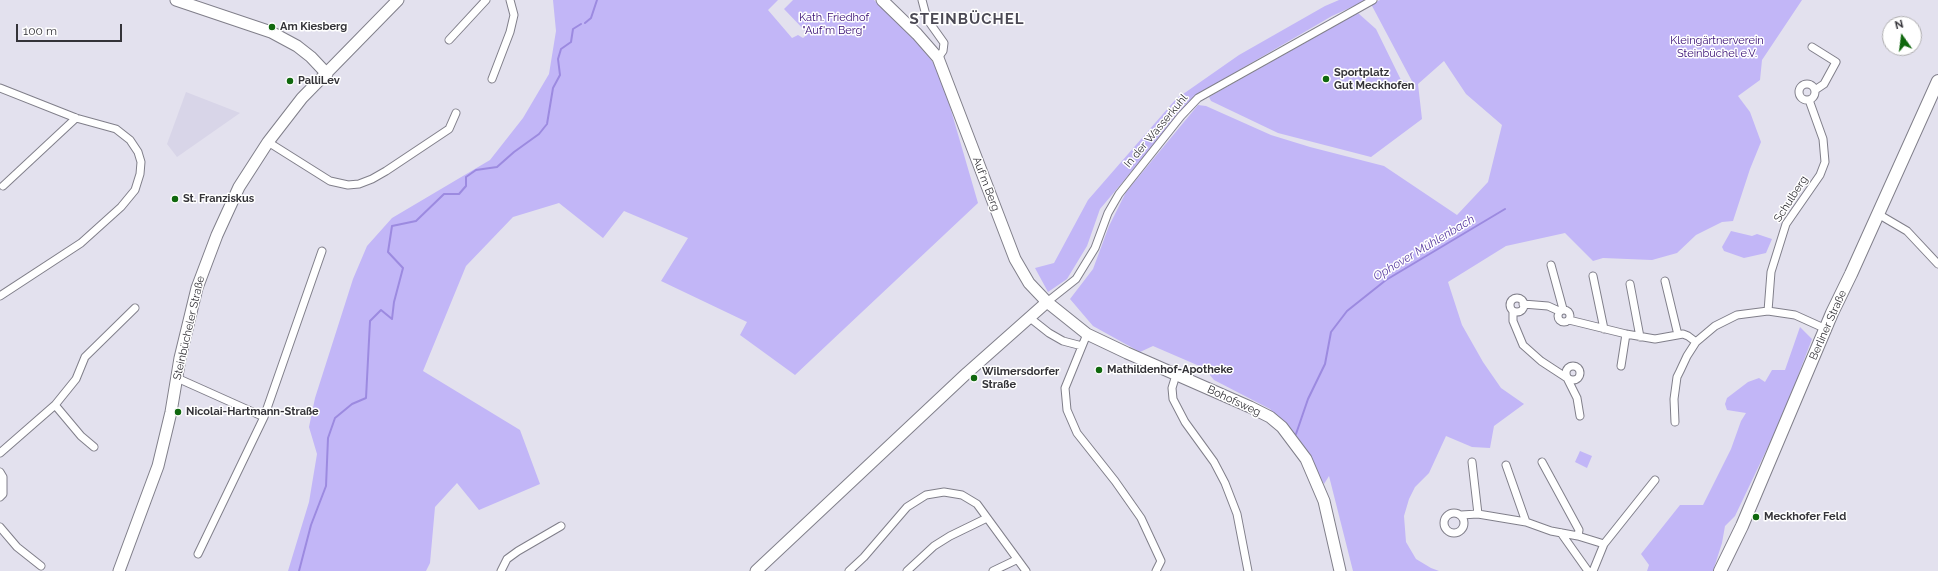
<!DOCTYPE html>
<meta charset="utf-8">
<style>
body{margin:0}
#map{position:relative;width:1938px;height:571px;overflow:hidden;background:#e3e1ee;font-family:Raleway,sans-serif}
canvas{display:block}
.north{position:absolute;left:1882px;top:16px;width:40px;height:40px;box-sizing:border-box;background:#fff;border:1px solid #aeadaf;border-radius:50%;rotate:346deg;font-size:11px;font-weight:700;line-height:16px;text-align:center;color:#343338}
.north::after{content:'';display:block;margin:auto;width:14px;height:18px;background:#10680e;clip-path:polygon(50% 0,100% 100%,50% 72%,0 100%)}
.scale{position:absolute;left:16px;top:24px;width:106px;height:18px;box-sizing:border-box;border:2px solid #343338;border-top:0;padding-left:5px;font-size:12px;line-height:14px;white-space:nowrap;color:#343338;-webkit-text-stroke:3px #fff;paint-order:stroke}
</style>
<div id="map">
<canvas width="1938" height="571"></canvas>
<div class="north">N</div>
<div class="scale">100 m</div>
</div>
<script>
const g = document.querySelector('canvas').getContext('2d');
g.lineJoin = 'round';
function paint(path, color) {
  g.fillStyle = color;
  g.fill(path, 'evenodd');
}
function shape(rows) {
  const path = new Path2D();
  for (const r of rows) {
    if (r.length === 3) {
      path.moveTo(r[0] + r[2], r[1]);
      path.arc(r[0], r[1], r[2], 0, 2 * Math.PI);
      continue;
    }
    path.moveTo(r[0], r[1]);
    for (let i = 2; i < r.length; i += 2) path.lineTo(r[i], r[i + 1]);
  }
  return path;
}
function trace(path, color, width, dash) {
  g.strokeStyle = color;
  g.lineWidth = width;
  g.lineCap = dash ? 'butt' : 'round';
  g.setLineDash(dash || []);
  g.stroke(path);
}
function drawText(font, color, halo, rows, align = 'center') {
  g.font = font + ' Raleway,sans-serif';
  g.lineWidth = 3;
  g.setLineDash([]);
  g.textBaseline = 'middle';
  g.strokeStyle = halo;
  g.fillStyle = color;
  for (const [text, x, y, turn = 0] of rows) {
    g.save();
    g.translate(x, y);
    g.rotate((+turn || 0) * Math.PI / 180);
    g.textAlign = isNaN(turn) ? turn : align;
    if (halo) g.strokeText(text, 0, 0);
    g.fillText(text, 0, 0);
    g.restore();
  }
}
const built = shape([
 [186,92,240,113,177,157,167,144]
]);
const green = shape([
 [553,0,778,0,768,10,792,38,798,35,803,38,808,34,784,9,793,0,874,0,918,44,936,66,946,93,978,203,795,375,740,335,747,322,661,281,688,238,624,211,603,238,559,203,513,217,466,266,423,371,520,430,540,484,479,510,457,483,435,507,430,563,426,571,288,571,309,502,317,454,309,427,315,398,353,279,367,246,392,218,490,160,523,118,549,74,556,31],
 [1339,0,1367,0,1332,16,1196,95,1100,209,1087,246,1067,279,1048,292,1035,268,1054,263,1088,200,1176,99,1239,55,1325,6],
 [1380,0,1802,0,1762,60,1760,80,1738,96,1750,112,1761,142,1750,169,1733,221,1722,222,1696,235,1677,253,1652,260,1603,258,1593,261,1565,233,1506,246,1448,282,1462,325,1483,362,1501,388,1524,404,1494,426,1490,448,1472,447,1446,436,1429,473,1415,487,1409,499,1404,516,1406,542,1416,559,1431,568,1439,571,1353,571,1329,476,1324,484,1308,454,1270,409,1214,380,1204,368,1153,346,1140,352,1093,326,1070,299,1093,269,1109,226,1126,192,1198,105,1206,106,1271,135,1310,147,1384,166,1457,215,1488,182,1502,125,1466,94,1444,61,1418,84,1422,119,1371,157,1278,133,1211,101,1209,97,1358,13,1376,29,1401,80,1413,83,1371,4],
 [1731,231,1752,236,1757,234,1772,239,1766,253,1744,258,1724,251,1722,247],
 [1800,327,1812,339,1799,373,1796,388,1735,516,1725,526,1722,543,1713,571,1647,571,1649,565,1641,554,1680,505,1703,505,1731,449,1741,421,1746,413,1727,410,1725,404,1727,398,1748,382,1759,378,1765,382,1772,370,1785,370],
 [1580,451,1592,456,1587,468,1575,462]
]);
const stream = shape([
 [585,23,591,18,597,0],
 [1296,434,1308,399,1325,364,1331,332,1347,311,1386,280,1505,209],
 [299,571,311,525,326,486,328,438,335,418,352,404,366,398,370,321,381,310,392,319,394,302,403,268,388,252,392,226,416,221,444,194,459,194,466,186,466,177,476,170,497,167,514,152,539,134,547,124,553,88,560,75,558,59,561,49,571,42,573,29,581,24]
]);
const street = shape([
 [922,0,927,19,944,43,943,51,938,58],
 [449,40,486,0],
 [1812,47,1836,62,1824,84,1815,90],
 [492,79,510,32,514,15,510,0],
 [1807,92,8],
 [0,88,76,118,116,129,130,140,138,152,141,162,140,174,135,190,121,207,81,243,0,296],
 [268,142,330,181,348,185,359,184,372,179,386,171,449,129,456,113],
 [3,186,76,118],
 [1878,214,1907,231,1938,264],
 [1551,265,1563,309],
 [1593,276,1604,329],
 [1665,281,1678,335],
 [1630,284,1640,337],
 [1517,305,7],
 [1047,302,1076,279,1095,248,1108,213,1119,194,1181,116,1198,98,1373,0],
 [1523,304,1548,306,1559,311],
 [1564,316,6],
 [1513,311,1513,321,1523,345,1541,361,1567,378,1577,398,1580,416],
 [1768,311,1771,272,1786,224,1820,175,1825,162,1823,139,1809,100],
 [1030,318,1049,333,1063,341,1082,346],
 [1569,320,1626,334,1655,339,1683,334,1688,336,1696,342],
 [1087,334,1065,388,1067,410,1077,433,1115,481,1141,518,1161,561,1156,571],
 [1573,373,7],
 [1621,366,1626,334],
 [1176,375,1172,388,1173,399,1185,422,1214,462,1225,483,1237,514,1248,571],
 [177,378,264,417,198,554],
 [55,405,81,436,94,447],
 [264,417,322,251],
 [1675,422,1674,399,1677,377,1680,371,1687,356,1696,342,1715,326,1737,315,1768,311,1795,315,1826,329],
 [0,453,55,405,76,379,85,357,135,308],
 [1472,462,1478,514],
 [1542,462,1579,530,1578,536],
 [1506,465,1526,522],
 [0,472,3,477,3,494,0,497],
 [1454,523,10],
 [1461,515,1478,514,1526,522,1551,531,1578,536,1604,544],
 [0,527,17,547,41,566],
 [1561,533,1588,571],
 [501,571,507,559,518,551,561,526],
 [849,571,864,557,907,507,926,495,944,492,962,495,977,504,1026,571],
 [907,571,934,546,950,536,987,518],
 [993,571,1016,560],
 [1593,571,1604,544,1655,480]
]);
const secondary = shape([
 [176,0,271,32,297,46,311,57,327,74],
 [882,0,917,34,938,58,1015,259,1029,283,1047,302,1087,334,1127,353,1250,407,1270,417,1282,427,1306,459,1324,501,1340,571],
 [119,571,158,466,171,412,180,358,197,288,217,235,239,187,268,142,302,98,398,0],
 [756,571,967,373,1047,302]
]);
const primary = shape([
 [1720,571,1742,526,1832,313,1851,274,1938,81]
]);
const markers = [
 [272,27,4,"#10680e"],
 [1326,79,4,"#10680e"],
 [290,81,4,"#10680e"],
 [175,199,4,"#10680e"],
 [1099,370,4,"#10680e"],
 [974,378,4,"#10680e"],
 [178,412,4,"#10680e"],
 [1756,517,4,"#10680e"]
];
const parkNames = [
 ["Kath. Friedhof",834,18],
 ["\"Auf'm Berg\"",834,31],
 ["Kleingärtnerverein",1717,41],
 ["Steinbüchel e.V.",1717,54]
];
const poiNames = [
 ["Am Kiesberg",280,27],
 ["Sportplatz",1334,73],
 ["Gut Meckhofen",1334,86],
 ["PalliLev",298,81],
 ["St. Franziskus",183,199],
 ["Mathildenhof-Apotheke",1107,370],
 ["Wilmersdorfer",982,372],
 ["Straße",982,385],
 ["Nicolai-Hartmann-Straße",186,412],
 ["Meckhofer Feld",1764,517]
];
const streetNames = [
 ["In der Wasserkuhl",1156,131,-50],
 ["Auf'm Berg",986,184,69],
 ["Schulberg",1791,199,-57],
 ["Berliner Straße",1828,325,-66],
 ["Steinbücheler Straße",189,328,-77],
 ["Bohofsweg",1234,401,25]
];
const waterNames = [
 ["Ophover Mühlenbach",1424,248,-31]
];
const districtNames = [
 ["STEINBÜCHEL",967,19]
];
paint(built, '#d8d5e8');
paint(green, '#c2b6f7');
trace(stream, '#9c8ae0', 2);
trace(street, '#807f8a', 9);
trace(secondary, '#807f8a', 13);
trace(primary, '#807f8a', 14);
trace(street, '#fff', 7);
trace(secondary, '#fff', 11);
trace(primary, '#fff', 12);
for (const [x, y, r, color] of markers) {
  const dot = new Path2D();
  dot.arc(x, y, r, 0, 2 * Math.PI);
  g.fillStyle = color;
  g.fill(dot);
  trace(dot, '#fff', 1.5);
}
drawText('11px', '#350a72', '#fff', parkNames);
drawText('bold 11px', '#343338', '#fff', poiNames, 'left');
drawText('11px', '#343338', '#fff', streetNames);
drawText('italic 12px', '#5c3fa3', '#fff', waterNames);
g.letterSpacing = '1px';
drawText('bold 15px', '#4b4954', '#fff', districtNames);
g.letterSpacing = '0px';
</script>
